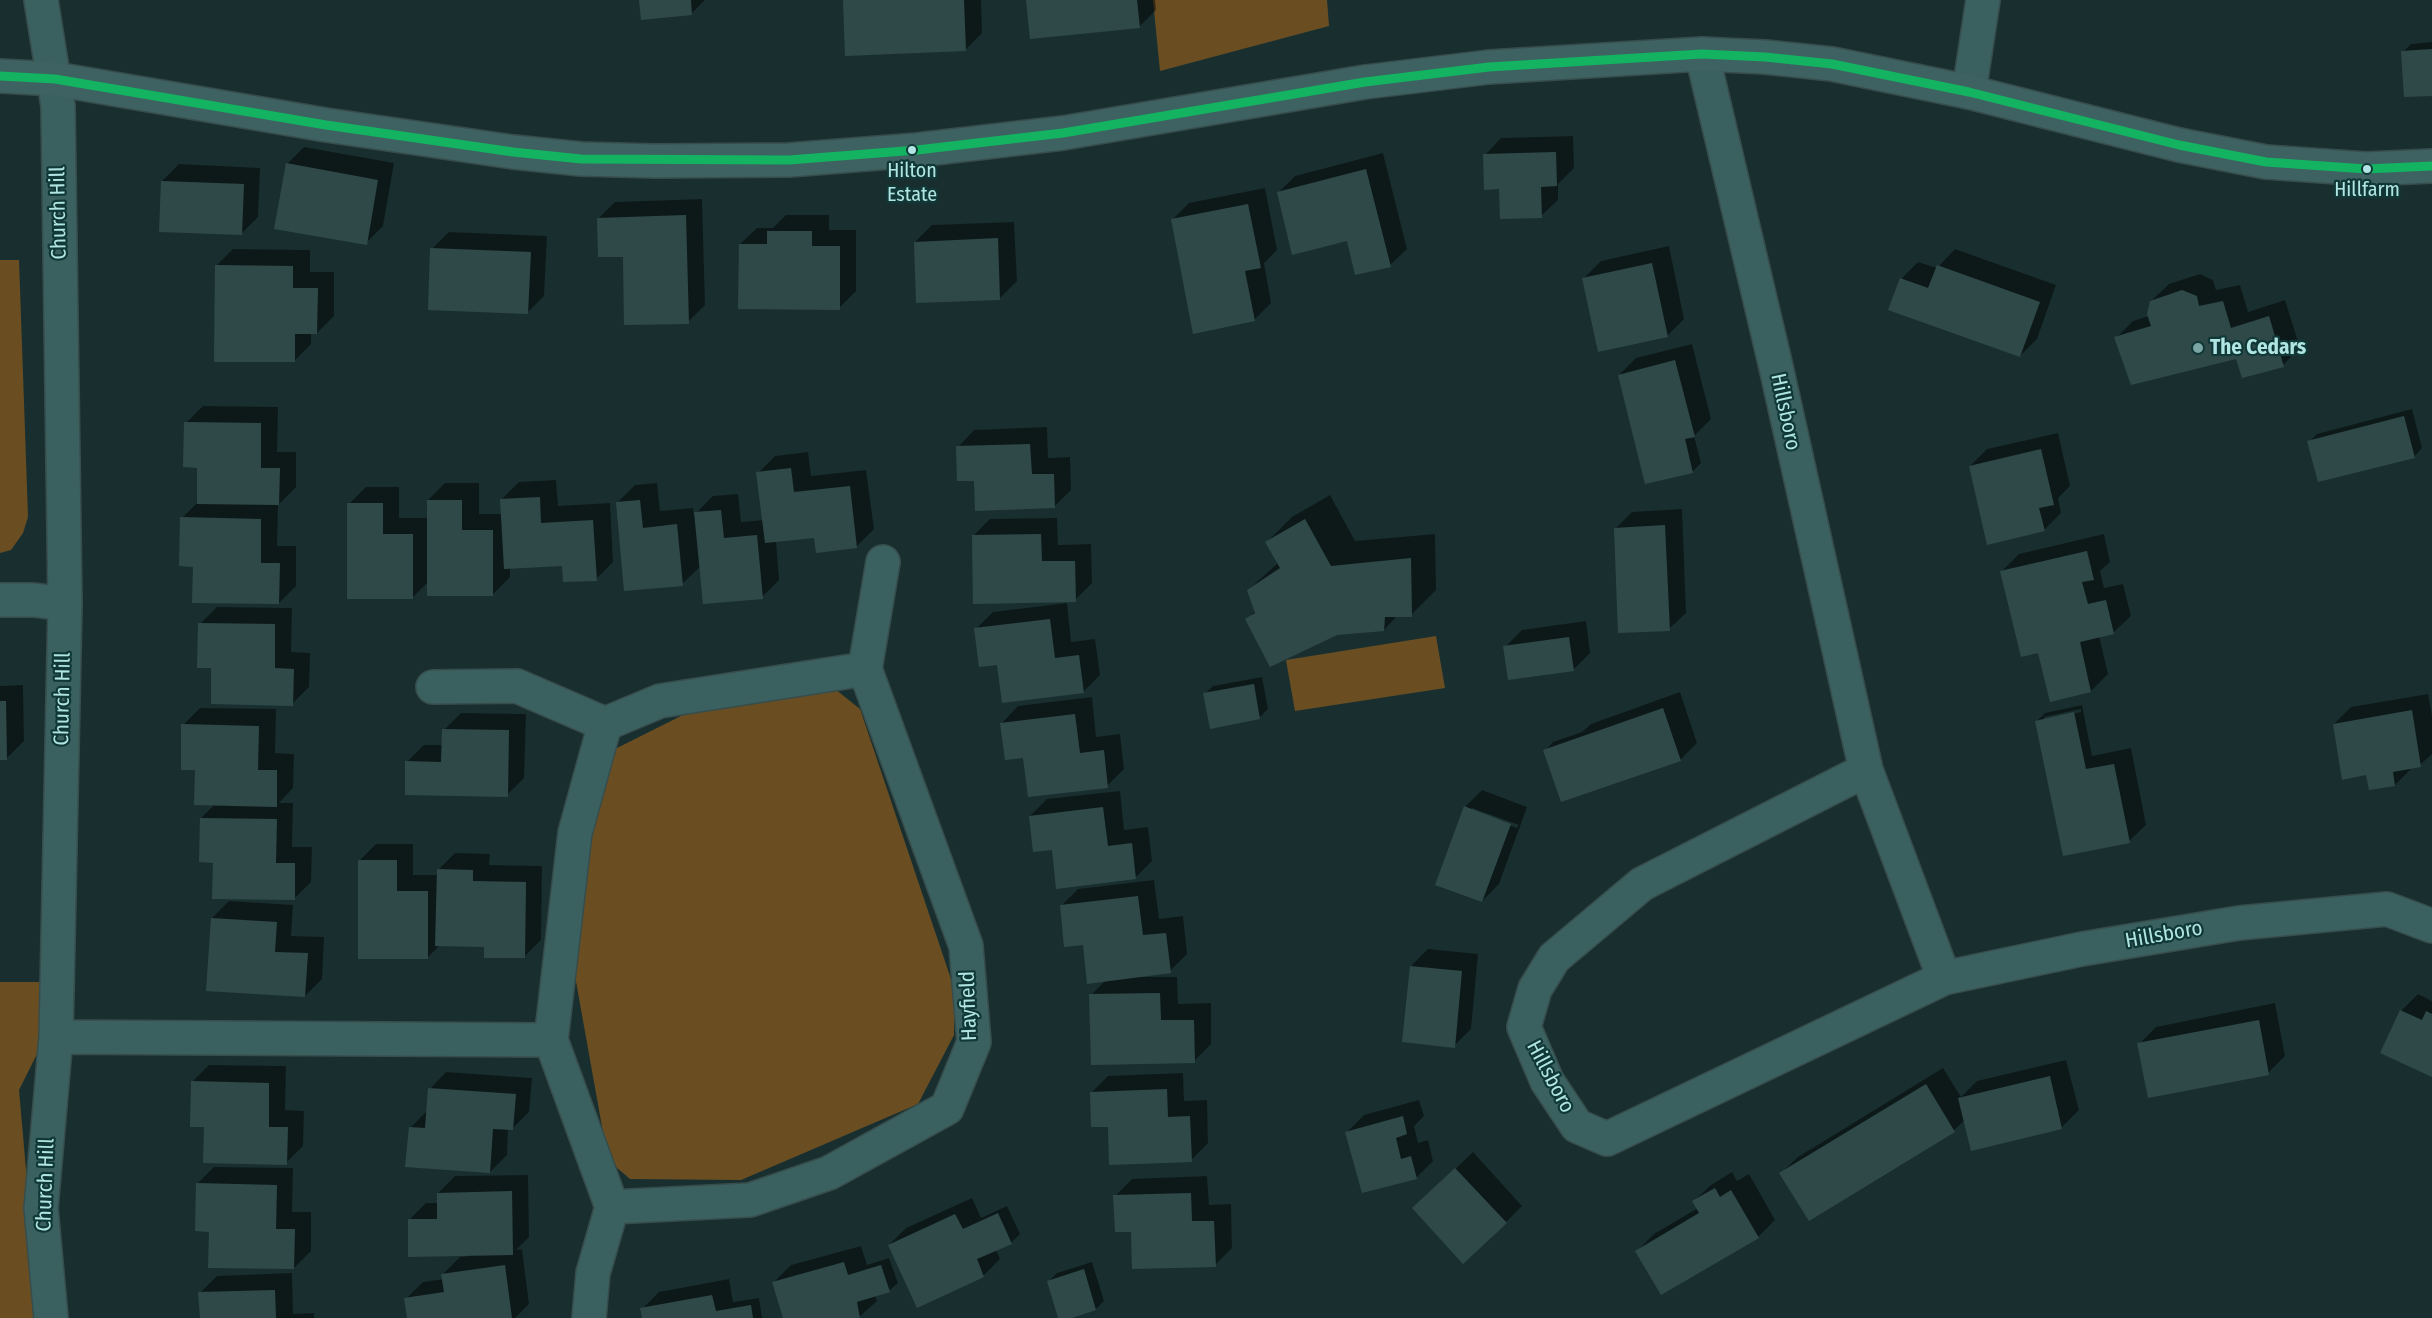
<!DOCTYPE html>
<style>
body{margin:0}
canvas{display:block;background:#192f2f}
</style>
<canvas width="2432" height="1318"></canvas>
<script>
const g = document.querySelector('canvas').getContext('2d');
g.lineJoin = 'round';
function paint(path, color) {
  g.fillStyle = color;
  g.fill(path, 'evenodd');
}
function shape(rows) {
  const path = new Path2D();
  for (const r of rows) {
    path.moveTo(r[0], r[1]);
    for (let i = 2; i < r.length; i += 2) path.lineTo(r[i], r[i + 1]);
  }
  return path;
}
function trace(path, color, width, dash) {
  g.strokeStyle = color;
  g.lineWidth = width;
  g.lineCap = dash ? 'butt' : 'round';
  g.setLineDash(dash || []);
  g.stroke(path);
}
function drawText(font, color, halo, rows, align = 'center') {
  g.font = font + ' "Fira Sans Condensed",sans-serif';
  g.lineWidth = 4.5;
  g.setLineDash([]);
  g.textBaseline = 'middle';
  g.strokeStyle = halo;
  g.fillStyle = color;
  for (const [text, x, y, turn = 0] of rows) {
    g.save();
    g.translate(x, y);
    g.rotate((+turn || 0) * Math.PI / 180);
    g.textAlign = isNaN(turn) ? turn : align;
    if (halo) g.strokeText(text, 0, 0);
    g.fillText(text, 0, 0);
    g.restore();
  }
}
const green = shape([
 [1153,0,1327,0,1329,26,1160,71],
 [0,260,19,260,28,517,23,533,11,550,0,553],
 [1436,636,1445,688,1295,711,1286,660],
 [835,689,860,709,954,988,954,1035,918,1104,741,1180,630,1179,608,1160,565,920,609,752,691,711],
 [0,982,42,982,45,1038,19,1090,39,1318,0,1318]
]);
const shadow = shape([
 [640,0,705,0,692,13],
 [845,0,981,0,982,33,965,50],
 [1028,0,1155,0,1156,10,1139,27],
 [2432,42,2432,94,2403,52,2411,44],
 [1573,136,1574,168,1558,184,1558,200,1541,216,1501,188,1485,155,1501,138],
 [304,147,394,163,383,226,366,243,287,164],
 [1383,153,1407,249,1390,265,1278,193,1295,176],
 [179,164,260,168,258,217,241,234,162,181],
 [1265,188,1277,250,1264,263,1271,303,1254,320,1172,220,1189,203],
 [702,199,705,305,688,322,624,255,598,219,615,202],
 [786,215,829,215,829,230,856,230,856,291,839,308,740,244,757,228,773,228],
 [1014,222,1017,281,1000,298,915,242,932,225],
 [449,232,547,236,544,296,527,313,432,249],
 [1669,246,1684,319,1667,336,1584,278,1601,261],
 [233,249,310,250,310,272,334,272,334,316,317,333,311,333,311,344,294,361,216,266],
 [1955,249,2056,285,2037,339,2020,356,1890,309,1902,278,1918,262,1937,268],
 [2200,274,2213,280,2216,290,2240,285,2248,312,2285,300,2300,348,2283,365,2116,338,2133,321,2149,316,2151,301,2169,284],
 [1692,344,1711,419,1694,436,1701,463,1692,472,1619,375,1636,358],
 [203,406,278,407,277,452,296,452,296,487,278,505,277,546,296,546,296,586,279,603,195,566,182,518,198,502,199,466,186,423],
 [2412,409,2422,448,2414,457,2309,442,2317,434],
 [1047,427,1048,458,1070,457,1071,490,1054,507,975,479,958,447,974,430],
 [2058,433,2070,486,2058,498,2061,513,2044,530,1970,466,1987,449],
 [808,452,811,476,866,470,874,529,857,546,815,536,776,541,779,580,762,597,701,566,682,584,618,502,635,485,657,483,660,511,693,508,694,515,713,496,738,494,741,522,764,520,758,473,775,456],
 [556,480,558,506,610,503,613,562,596,579,564,565,510,567,510,577,493,594,428,582,413,597,349,504,366,487,399,487,399,518,428,518,428,500,445,483,479,483,479,514,502,514,502,499,519,482],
 [1330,495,1355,541,1435,534,1436,590,1411,615,1398,615,1384,630,1247,620,1256,610,1248,590,1279,562,1267,542,1292,517],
 [1682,509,1686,613,1669,629,1615,529,1632,512],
 [1057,518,1058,545,1091,544,1092,583,1075,600,973,536,990,519],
 [2104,534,2110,562,2100,571,2104,588,2123,584,2131,616,2114,632,2099,636,2108,674,2091,691,2040,651,2002,571,2019,554],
 [1067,603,1071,642,1095,639,1100,675,1083,692,999,663,976,629,993,612],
 [217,607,292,608,291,652,310,653,309,687,292,704,213,667,200,624],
 [1586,621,1590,653,1573,670,1505,647,1522,630],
 [1262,677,1268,709,1260,717,1205,694,1213,686],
 [23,685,24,741,7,758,0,758,0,686],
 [1680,692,1697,743,1680,760,1545,751,1553,742,1582,732,1591,724],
 [2428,694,2432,716,2432,754,2420,765,2412,768,2395,785,2368,774,2334,724,2351,707],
 [1092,697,1096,737,1120,734,1124,769,1107,786,1024,756,1002,723,1018,706],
 [2082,705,2092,756,2131,748,2146,825,2129,841,2037,721,2045,713],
 [2081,709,2081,712,2044,720,2044,717],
 [200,708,276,709,275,753,294,754,293,788,279,803,293,803,292,847,312,847,311,882,294,899,215,862,201,818,215,804,196,768,183,725],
 [461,713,526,714,524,778,507,795,407,762,424,745,443,745,444,730],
 [1482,790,1527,807,1499,884,1482,901,1465,807],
 [1472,808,1519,825,1517,828,1472,811],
 [1120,791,1124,830,1148,827,1152,861,1135,878,1053,848,1030,816,1047,799],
 [376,844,413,844,413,875,438,875,438,870,455,853,490,854,489,865,542,866,541,940,524,957,485,945,440,945,427,958,359,861],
 [1154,880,1159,919,1183,916,1187,954,1170,971,1141,975,1141,977,1177,977,1178,1004,1211,1003,1211,1044,1194,1061,1091,995,1106,980,1061,906,1078,889],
 [229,901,293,905,291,936,324,937,322,979,305,996,212,918],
 [1428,949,1478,954,1471,1029,1454,1046,1411,966],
 [2418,994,2432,1001,2432,1076,2401,1011],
 [2275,1003,2285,1056,2268,1073,2139,1044,2156,1027],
 [2066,1060,2079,1110,2062,1127,1972,1149,1965,1120,1954,1130,1781,1173,1798,1157,1943,1068,1961,1097,1977,1081],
 [209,1065,286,1066,285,1110,304,1111,303,1146,286,1163,206,1126,192,1082],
 [446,1072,532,1078,529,1112,512,1129,508,1128,507,1155,490,1172,410,1128,427,1111,430,1089],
 [1183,1073,1184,1101,1207,1100,1208,1143,1191,1160,1109,1125,1091,1093,1108,1076],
 [1419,1100,1424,1116,1414,1126,1418,1143,1428,1140,1433,1161,1416,1178,1347,1132,1364,1115],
 [1473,1152,1522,1206,1506,1222,1431,1192],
 [214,1167,293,1168,292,1212,311,1212,311,1251,294,1268,210,1231,197,1184],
 [1732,1172,1737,1181,1749,1174,1775,1220,1758,1237,1661,1293,1637,1251,1654,1234,1698,1208,1694,1201,1711,1185],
 [528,1175,529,1237,516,1250,522,1249,529,1304,515,1318,408,1318,406,1299,423,1282,444,1279,443,1274,460,1257,468,1256,468,1254,409,1220,426,1203,439,1203,438,1193,455,1176],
 [1207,1176,1209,1205,1231,1204,1232,1248,1215,1265,1133,1231,1115,1196,1132,1179],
 [972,1198,981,1218,1007,1206,1020,1234,1012,1242,996,1250,1000,1259,983,1276,889,1245,906,1228],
 [861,1246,867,1265,889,1258,898,1283,889,1291,875,1295,877,1301,858,1318,784,1318,774,1282,791,1265],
 [1092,1262,1104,1301,1096,1309,1067,1318,1060,1318,1049,1281,1057,1273],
 [292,1273,293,1314,314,1313,314,1318,201,1318,200,1293,217,1276],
 [729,1279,733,1302,759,1298,762,1318,643,1318,642,1309,659,1292]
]);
const building = shape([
 [639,0,691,0,692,15,641,20],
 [843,0,964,0,966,51,845,56],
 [1026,0,1137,0,1140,28,1030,39],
 [2432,49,2432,96,2404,97,2401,51],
 [1556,152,1557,186,1541,187,1542,218,1500,219,1499,189,1484,190,1483,154],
 [286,163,378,180,367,245,274,229],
 [1366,169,1391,267,1355,275,1347,241,1292,255,1277,192],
 [161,181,244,184,242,235,159,232],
 [1248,204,1261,268,1245,271,1255,321,1193,334,1171,219],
 [686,215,689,324,624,325,623,257,598,257,597,218],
 [767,231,812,231,812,246,840,246,840,310,738,309,739,244,767,244],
 [998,238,1000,300,916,303,914,242],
 [430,248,531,252,528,314,428,310],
 [1652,263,1668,337,1598,352,1582,278],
 [215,265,293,266,293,288,318,288,317,334,295,334,295,362,214,362],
 [1937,265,2040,302,2020,357,1888,310,1900,278,1928,288],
 [2182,290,2197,296,2199,306,2223,301,2231,328,2269,316,2284,367,2242,378,2236,359,2131,385,2114,337,2151,326,2147,314,2150,301],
 [1675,360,1695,437,1685,439,1693,473,1645,484,1618,375],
 [2404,416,2415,458,2318,482,2307,441],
 [184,422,261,423,261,468,280,468,279,505,197,504,197,468,183,467],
 [1030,444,1032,474,1054,474,1055,508,975,511,974,481,957,481,956,446],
 [2041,449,2054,505,2039,508,2045,531,1987,545,1969,466],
 [791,468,794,492,850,486,857,548,816,553,814,538,765,543,756,472],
 [540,497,541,523,593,520,597,581,563,582,562,566,504,569,500,499],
 [427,500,462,500,462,530,493,530,493,596,427,596],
 [640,500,643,528,677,524,683,586,624,591,616,502],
 [347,503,383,503,383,534,413,534,413,599,347,599],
 [721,510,724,538,757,535,763,599,703,604,694,512],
 [180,517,261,519,261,563,280,563,279,604,192,603,193,567,179,566],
 [1305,519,1331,566,1411,558,1412,617,1385,617,1384,631,1337,635,1270,667,1245,619,1255,613,1247,590,1280,568,1265,542],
 [1665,525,1670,631,1618,633,1614,528],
 [1041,534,1042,561,1075,561,1076,602,973,604,972,535],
 [2087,551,2094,580,2082,582,2088,604,2106,600,2114,634,2080,642,2091,692,2050,702,2038,653,2021,657,2000,571],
 [1050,619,1055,658,1079,655,1084,693,1002,703,997,665,979,667,974,628],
 [198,623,275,624,275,668,294,669,293,706,211,704,211,668,197,668],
 [1569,637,1574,671,1508,680,1503,646],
 [1254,684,1260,719,1210,729,1203,693],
 [0,701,6,701,7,760,0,760],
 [1663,708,1681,761,1561,802,1543,750],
 [2412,710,2421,767,2393,772,2395,786,2369,790,2366,775,2342,780,2333,724],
 [2074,712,2086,769,2114,764,2130,843,2063,856,2035,721],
 [1075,714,1080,753,1104,750,1108,788,1028,797,1023,758,1005,760,1000,723],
 [181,724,259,726,258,770,277,770,277,807,194,805,195,770,181,770],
 [442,729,509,730,508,797,405,795,405,761,441,762],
 [1464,806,1511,824,1482,902,1435,885],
 [1103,807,1108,846,1132,843,1136,879,1056,889,1052,850,1033,852,1029,816],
 [200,818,277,819,276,863,295,863,295,900,212,899,213,863,199,862],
 [358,860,397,860,397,891,428,891,428,959,358,959],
 [437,869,473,870,473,881,526,882,525,958,484,958,484,947,435,946],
 [1138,896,1143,935,1166,933,1171,973,1087,984,1083,945,1064,947,1060,905],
 [211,918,277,922,275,952,308,953,305,997,206,991],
 [1410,966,1462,971,1455,1048,1402,1042],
 [1160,993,1161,1020,1194,1020,1195,1063,1091,1065,1089,994],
 [2400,1010,2422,1020,2426,1011,2432,1014,2432,1077,2380,1053],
 [2259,1020,2269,1075,2148,1098,2137,1043],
 [2050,1076,2062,1129,1971,1151,1958,1098],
 [191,1081,269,1083,269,1127,288,1127,287,1165,203,1163,204,1127,190,1127],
 [1926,1084,1955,1132,1809,1221,1779,1173],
 [428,1088,516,1094,513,1130,493,1129,490,1173,405,1167,409,1127,425,1128],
 [1167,1089,1168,1117,1190,1116,1192,1162,1109,1165,1108,1127,1091,1127,1090,1092],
 [1403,1116,1407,1134,1396,1138,1401,1159,1411,1156,1417,1179,1362,1193,1345,1132],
 [1455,1168,1507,1223,1463,1264,1412,1208],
 [196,1183,277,1185,276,1229,295,1229,294,1269,208,1268,209,1232,195,1231],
 [1715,1188,1720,1197,1731,1190,1759,1238,1661,1295,1635,1251,1699,1213,1692,1201],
 [512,1191,513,1255,408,1257,408,1219,437,1219,437,1193],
 [1191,1193,1192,1221,1214,1221,1216,1267,1132,1269,1131,1232,1115,1232,1113,1195],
 [998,1213,1012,1244,977,1259,984,1277,917,1308,888,1245,955,1214,963,1229],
 [844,1262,848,1275,881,1265,890,1292,857,1302,860,1318,783,1318,772,1282],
 [505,1265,512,1318,407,1318,404,1298,444,1292,441,1274],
 [1084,1269,1096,1310,1072,1318,1058,1318,1047,1281],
 [275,1290,276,1318,200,1318,198,1292],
 [712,1295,716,1311,751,1305,753,1318,642,1318,640,1308]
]);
const street = shape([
 [41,0,58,106,65,604,56,1037,41,1208,51,1318],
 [1702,54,1776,367,1866,770,1944,978],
 [1969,92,1983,0],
 [0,600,34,600,65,604],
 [433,687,517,686,605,724],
 [1866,770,1642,884,1554,958,1535,989,1524,1027,1547,1081,1577,1126,1607,1139,1944,978,2082,949,2239,923,2387,909,2432,926],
 [56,1037,551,1040],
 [612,1207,750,1200,829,1173,947,1108,974,1042,966,946,865,669,883,562],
 [589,1318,593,1273,612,1207,551,1040,575,833,605,724,660,701,865,669]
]);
const secondary = shape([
 [0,76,55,79,326,125,513,152,581,159,655,161,789,160,917,150,1063,133,1365,82,1489,67,1702,54,1765,57,1832,64,1969,92,2179,145,2266,162,2366,169,2432,166]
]);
const bus1 = shape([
 [0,76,55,79,326,125,513,152,581,159,789,160,917,150,1063,133,1365,82,1489,67,1702,54,1765,57,1832,64,1969,92,2179,145,2266,162,2366,169,2432,166]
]);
const markers = [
 [912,150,5,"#b0e5e3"],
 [2367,169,5,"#b0e5e3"],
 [2198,348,6,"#7ba5a4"]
];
const busNames = [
 ["Hilton",912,171],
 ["Estate",912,195],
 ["Hillfarm",2367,190]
];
const streetNames = [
 ["Church Hill",59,213,-91],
 ["Hillsboro",1785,412,78],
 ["Church Hill",63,699,-89],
 ["Hillsboro",2164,935,-10],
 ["Hayfield",969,1006,-92],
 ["Hillsboro",1550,1077,62],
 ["Church Hill",46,1185,-88]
];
const poiNames = [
 ["The Cedars",2210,348]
];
paint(green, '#6a4e22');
paint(shadow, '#0007');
paint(building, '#2f4949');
trace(street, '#374d4c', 36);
trace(secondary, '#374d4c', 36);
trace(street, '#3b6060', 33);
trace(secondary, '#3e6162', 33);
trace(bus1, '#13b361', 9);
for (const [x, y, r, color] of markers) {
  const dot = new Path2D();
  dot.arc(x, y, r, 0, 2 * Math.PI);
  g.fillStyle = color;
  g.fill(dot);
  trace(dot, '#103837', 2);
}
drawText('20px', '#b0e5e3', '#103837', busNames);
drawText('21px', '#b0e5e3', '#103837', streetNames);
drawText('bold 21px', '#b0e5e3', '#103837', poiNames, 'left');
</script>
